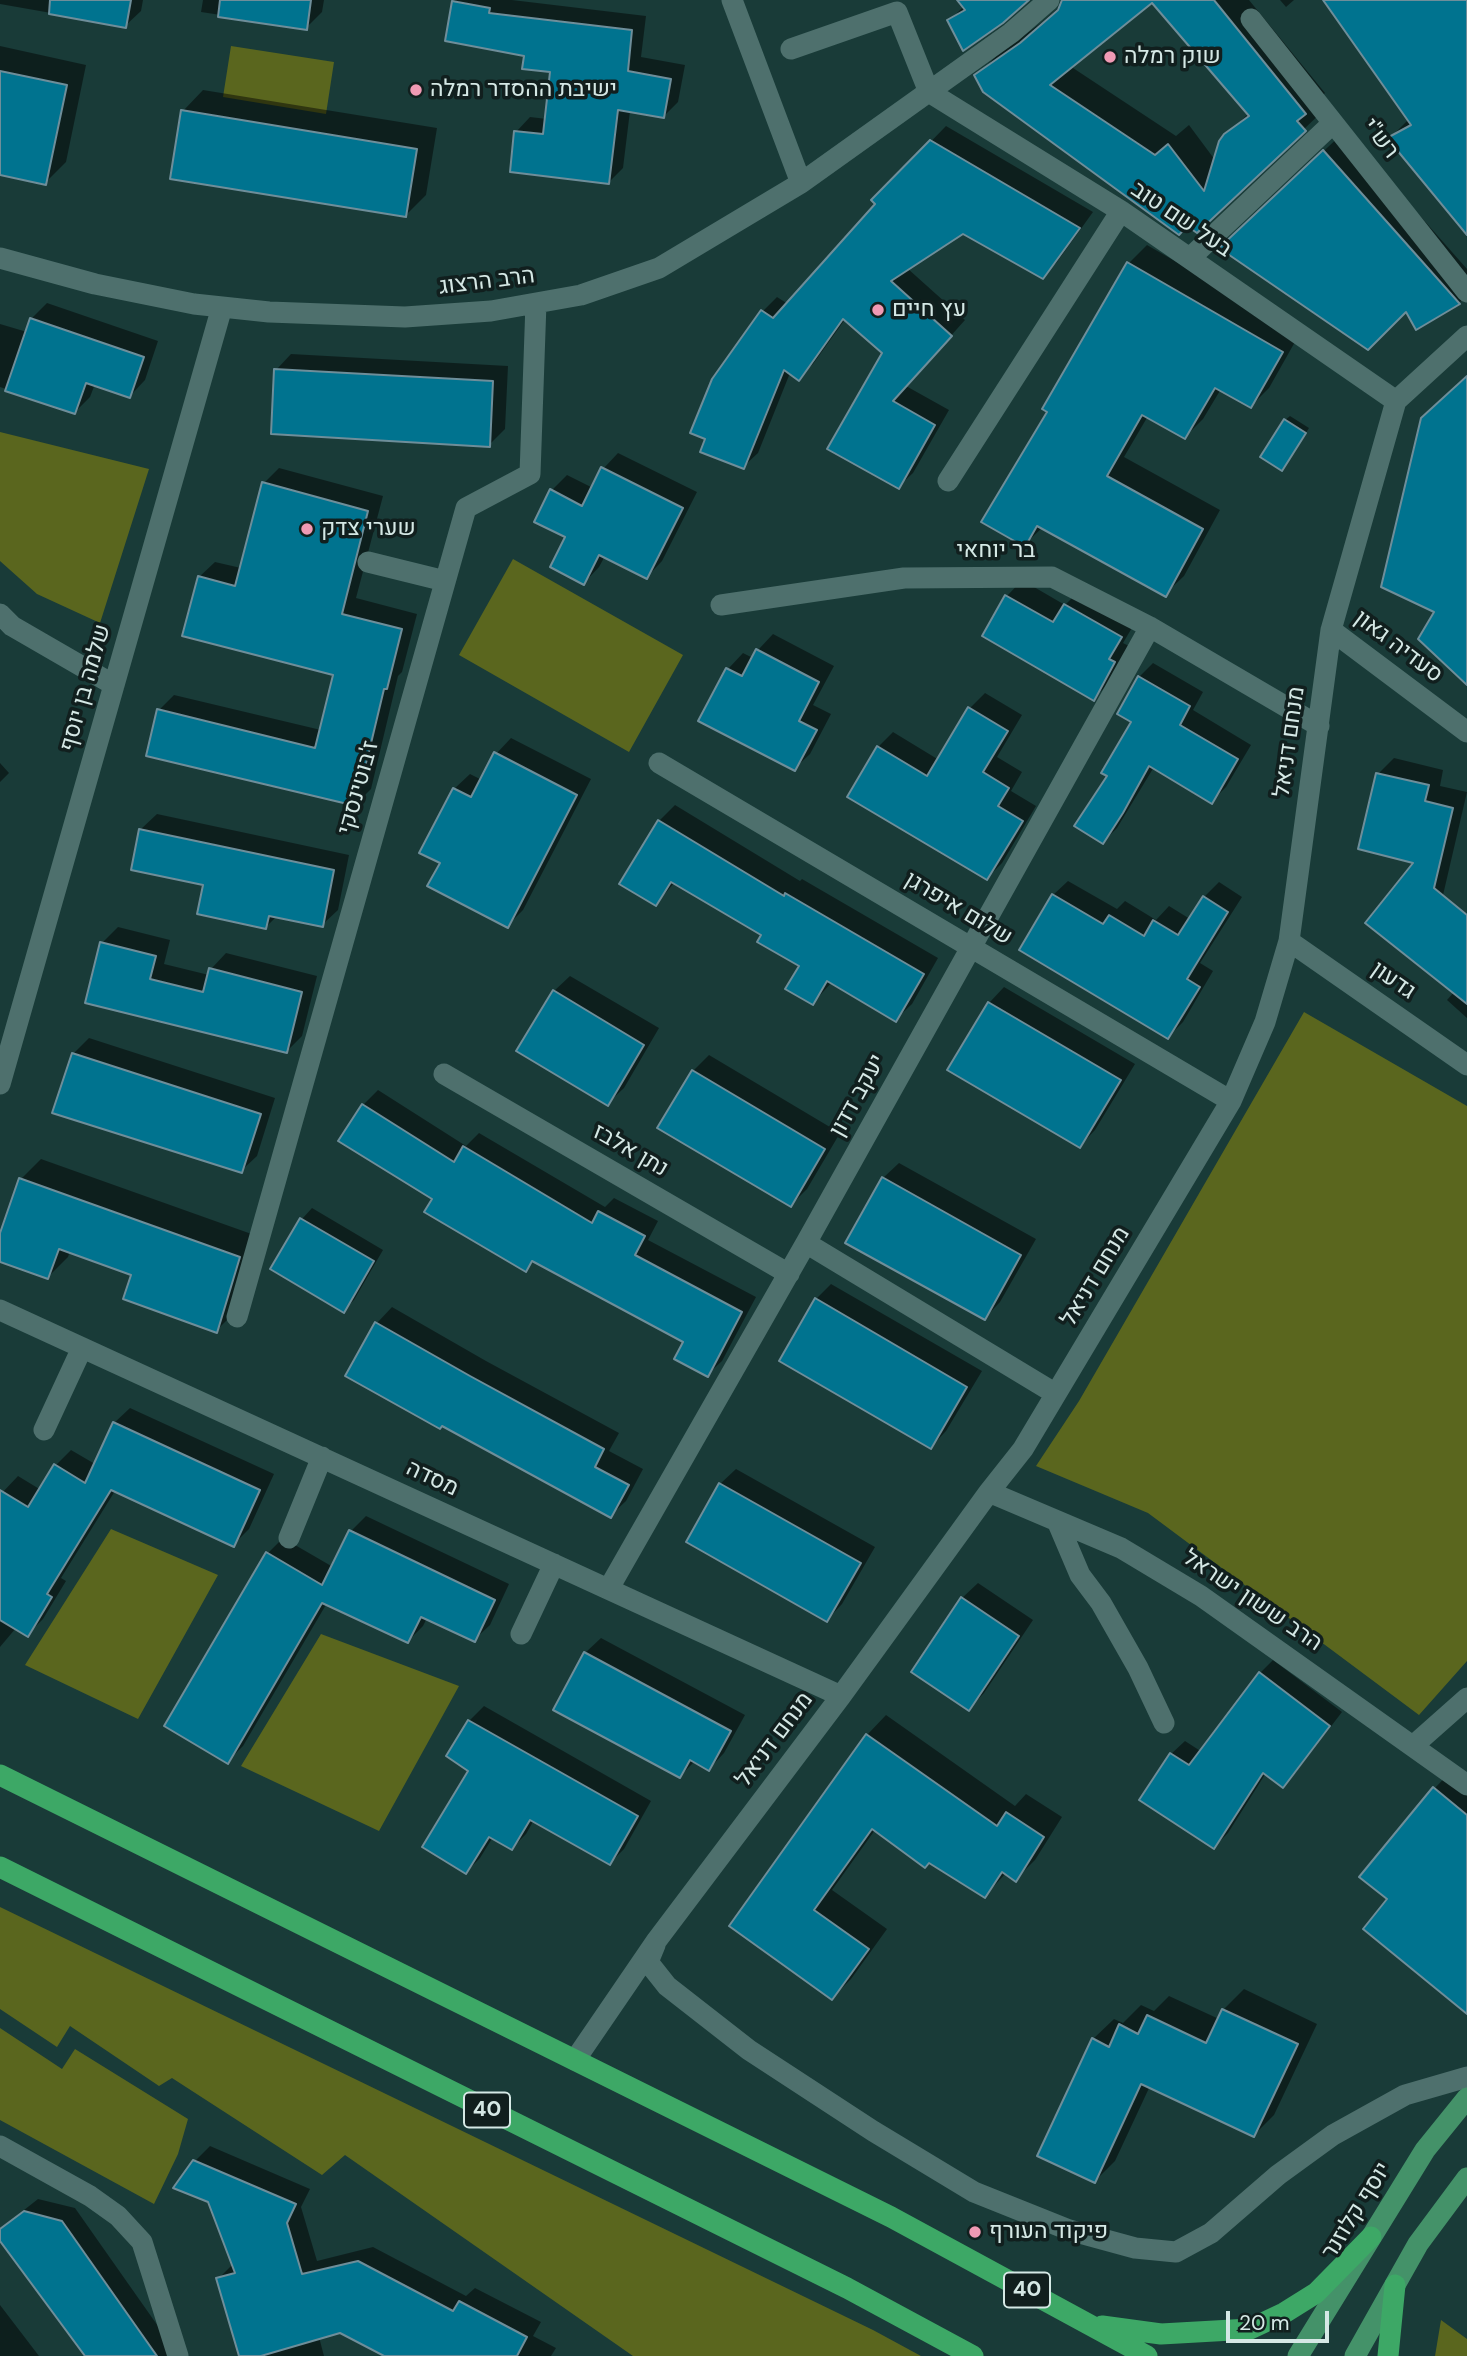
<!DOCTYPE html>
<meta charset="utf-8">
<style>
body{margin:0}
#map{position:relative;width:1467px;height:2356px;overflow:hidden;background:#193b38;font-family:"DM Sans",sans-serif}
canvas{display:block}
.scale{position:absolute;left:1226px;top:2311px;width:103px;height:32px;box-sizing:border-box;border:4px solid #d5e8e5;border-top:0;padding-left:9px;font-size:21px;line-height:24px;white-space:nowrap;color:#d5e8e5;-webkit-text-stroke:5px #111f1e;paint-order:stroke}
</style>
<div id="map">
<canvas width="1467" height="2356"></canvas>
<div class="scale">20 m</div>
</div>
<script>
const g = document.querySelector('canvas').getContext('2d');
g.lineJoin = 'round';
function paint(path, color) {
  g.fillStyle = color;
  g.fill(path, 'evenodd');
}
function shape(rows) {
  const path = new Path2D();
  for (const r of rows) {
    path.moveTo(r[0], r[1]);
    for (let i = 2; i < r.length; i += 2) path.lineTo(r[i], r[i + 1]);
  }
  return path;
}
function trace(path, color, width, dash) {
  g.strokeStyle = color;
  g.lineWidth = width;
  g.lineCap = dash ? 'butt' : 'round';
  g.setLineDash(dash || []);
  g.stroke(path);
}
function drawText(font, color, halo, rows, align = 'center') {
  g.font = font + ' "DM Sans",Heebo,sans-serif';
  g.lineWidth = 7;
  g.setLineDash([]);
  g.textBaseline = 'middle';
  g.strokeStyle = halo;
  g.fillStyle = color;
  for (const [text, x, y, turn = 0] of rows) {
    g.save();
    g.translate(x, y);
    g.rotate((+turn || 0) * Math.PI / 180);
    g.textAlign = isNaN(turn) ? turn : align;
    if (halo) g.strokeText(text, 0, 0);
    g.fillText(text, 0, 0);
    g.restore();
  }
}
const green = shape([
 [231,46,334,62,326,114,223,97],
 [0,432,149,469,100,623,37,594,0,561],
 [513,559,683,655,629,752,459,655],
 [1304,1012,1467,1106,1467,1661,1419,1715,1148,1513,1036,1466,1079,1401],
 [111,1529,218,1575,138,1719,25,1665],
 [321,1634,459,1686,379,1831,241,1766],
 [0,1907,873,2330,921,2356,633,2356,345,2155,322,2175,172,2078,159,2086,70,2026,57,2047,0,2009],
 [0,2028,62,2069,75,2049,188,2119,178,2154,154,2204,0,2120],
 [1441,2320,1467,2339,1467,2356,1435,2356]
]);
const shadow = shape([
 [0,0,143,0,141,11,125,26,0,4],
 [203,0,324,0,322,12,306,28,201,12],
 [455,0,512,0,646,16,641,57,685,65,678,102,664,116,630,111,623,168,609,182,516,132,530,117,547,119,552,70,526,55,453,2],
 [959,0,1026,0,949,21,964,6],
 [1063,0,1249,0,1325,93,1317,101,1324,110,1197,231,977,76,996,56,1041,23,1063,4],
 [1152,0,1249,113,1226,135,1215,160,1189,125,1176,136,1070,66],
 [1280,0,1294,0,1286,7],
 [1325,0,1467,0,1467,232,1390,138,1409,119],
 [0,46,86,65,66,162,45,183,0,173],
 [203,90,437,128,426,195,405,216,183,111],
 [946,126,1093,212,1057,262,1043,276,963,232,907,268,965,320,906,386,949,410,913,473,898,487,884,353,846,318,813,364,798,378,790,373,758,453,743,467,707,439,713,380,763,311,777,297,788,304,878,204,874,200],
 [1345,131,1467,269,1467,295,1459,303,1242,228],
 [1147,245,1300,333,1269,388,1251,406,1221,389,1203,419,1185,437,1148,416,1124,457,1220,510,1184,576,1165,594,1043,527,1024,545,1049,411,1045,409,1129,263],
 [47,303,158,341,145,380,130,396,95,384,90,397,75,412,0,387,0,324,27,332,31,319],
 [291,354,508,366,505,429,489,445,276,370],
 [1290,416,1309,428,1286,464,1285,420],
 [618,453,697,492,662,561,647,577,605,556,599,567,584,583,552,490,567,475,593,488,603,469],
 [279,468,383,496,356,598,417,614,402,672,398,676,371,789,355,805,159,710,174,695,321,730,335,674,199,577,215,562,241,568,264,483],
 [1022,580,1065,605,1081,589,1136,621,1123,643,1129,646,1109,683,1094,698,984,635,1007,596],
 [773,634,834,666,813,705,831,714,810,754,794,769,701,720,728,669,743,653,753,658,758,650],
 [1153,663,1203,692,1193,710,1251,745,1226,787,1212,801,1154,767,1117,828,1103,842,1110,775,1133,722,1139,677],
 [985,693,1022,715,997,757,1022,772,1011,791,1036,806,1002,863,987,878,878,747,893,732,939,760,970,708],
 [511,738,591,779,523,910,508,925,442,862,454,789,470,774,482,780,496,754],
 [1394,758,1443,770,1440,786,1467,792,1430,951,1462,916,1467,920,1467,1018,1447,1000,1454,992,1419,964,1428,953,1426,951,1416,961,1367,922,1416,862,1360,848,1378,774],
 [0,763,9,773,0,782],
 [675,805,800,881,802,879,938,958,912,1004,896,1019,832,982,813,1003,801,966,763,935,675,882,656,904,659,821],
 [157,814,349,855,338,910,322,925,277,916,265,928,205,884,141,829],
 [1068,881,1117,909,1125,901,1156,920,1169,906,1190,919,1204,897,1219,882,1242,897,1200,963,1213,971,1183,1022,1168,1037,1053,895],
 [118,927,170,940,164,964,209,975,211,969,226,953,317,976,302,1036,287,1051,87,1002,102,943],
 [570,976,659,1028,624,1088,608,1103,554,991],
 [1004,987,1135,1064,1095,1130,1080,1146,989,1003],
 [89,1038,275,1098,257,1156,241,1171,73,1054],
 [709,1055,840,1133,807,1189,791,1205,693,1071],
 [378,1090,466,1146,479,1133,605,1207,614,1198,658,1221,648,1240,756,1297,722,1361,707,1375,685,1341,535,1260,525,1270,434,1199,363,1105],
 [41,1159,260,1237,237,1310,216,1331,133,1274,70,1251,68,1257,48,1277,0,1260,0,1238,21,1179],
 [899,1163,1036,1239,1000,1302,985,1318,883,1178],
 [312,1208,383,1250,354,1300,343,1311,272,1269,302,1219],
 [831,1284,982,1371,946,1431,931,1447,816,1299],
 [392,1307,486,1361,619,1433,609,1451,643,1469,626,1501,610,1516,347,1375,377,1323],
 [130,1408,274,1474,249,1529,233,1545,115,1491,61,1578,66,1581,43,1619,28,1634,16,1628,0,1647,0,1495,18,1476,41,1490,56,1465,71,1450,95,1464,114,1423],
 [736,1469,875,1547,842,1604,827,1620,720,1484],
 [366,1516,509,1584,490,1625,474,1640,427,1618,423,1626,408,1641,327,1603,243,1746,227,1762,268,1553,283,1538,333,1567,351,1531],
 [978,1583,1033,1620,984,1693,969,1709,962,1598],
 [601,1638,745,1715,724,1753,709,1769,695,1761,680,1776,585,1653],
 [1273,1660,1342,1712,1296,1772,1282,1786,1266,1773,1228,1833,1214,1847,1142,1800,1171,1754,1185,1741,1202,1752,1260,1673],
 [484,1706,651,1801,624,1849,610,1863,534,1820,526,1834,512,1848,493,1837,480,1858,466,1872,471,1770,448,1756,469,1721],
 [886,1715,1015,1806,1026,1794,1062,1817,1035,1860,1016,1879,1006,1873,985,1896,875,1830,832,1890,887,1929,851,1979,832,1998,731,1926,867,1735],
 [1454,1768,1467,1778,1467,2004,1390,1899,1434,1789],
 [1244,1989,1317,2024,1274,2115,1254,2135,1150,2086,1115,2161,1095,2181,1093,2039,1114,2019,1123,2023,1141,2005,1154,2011,1169,1996,1219,2019,1223,2010],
 [210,2146,310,2189,301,2207,317,2261,373,2247,466,2296,475,2288,541,2322,533,2336,556,2348,551,2356,388,2356,340,2331,319,2337,324,2356,241,2356,218,2279,233,2264,195,2161],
 [38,2199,75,2208,179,2356,85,2356,0,2238,0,2229],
 [0,2305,39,2356,0,2356]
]);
const building = shape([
 [50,0,131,0,126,28,49,14,50,0],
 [220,0,311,0,307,30,218,17,220,0],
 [957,0,1029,0,1003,23,963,51,947,20,965,10,957,0],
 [1062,0,1214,0,1306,114,1297,121,1306,131,1197,233,1187,226,1179,235,983,92,974,75,1020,43,1058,10,1062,0],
 [1152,3,1249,116,1224,134,1219,141,1204,191,1168,144,1155,155,1050,85,1152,3],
 [1323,0,1467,0,1467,235,1387,138,1411,125,1323,0],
 [452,1,490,8,489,13,632,30,628,71,671,79,664,118,618,110,609,184,510,172,514,131,543,134,550,72,522,69,524,56,445,41,452,1],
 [0,71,67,85,46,185,0,175,0,71],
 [181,110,417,149,406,217,170,179,181,110],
 [930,140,1080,228,1043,279,963,234,891,281,952,336,893,401,935,425,899,489,827,449,882,353,843,319,799,381,784,370,744,469,700,452,705,439,690,433,712,379,761,310,773,318,875,204,871,200,930,140],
 [1323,150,1460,304,1416,330,1406,312,1368,350,1219,248,1323,150],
 [1127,262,1283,352,1251,408,1215,388,1185,439,1142,415,1107,476,1203,529,1166,597,1037,526,1025,547,981,522,1047,412,1042,409,1127,262],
 [30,318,144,357,130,398,86,383,75,414,5,391,30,318],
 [274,369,493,381,490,447,271,434,274,369],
 [1467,376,1467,685,1418,639,1434,612,1381,587,1421,418,1467,376],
 [1284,419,1306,433,1282,471,1260,457,1284,419],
 [601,467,683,508,647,579,599,555,584,585,550,567,565,537,534,522,550,489,582,506,601,467],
 [262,482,368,511,342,614,402,629,387,689,384,689,356,806,146,756,157,709,315,748,333,675,182,636,198,576,235,586,262,482],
 [1005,595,1053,622,1064,604,1122,637,1109,659,1115,662,1094,701,982,636,1005,595],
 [756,649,819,682,799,721,817,730,795,771,698,721,726,668,742,676,756,649],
 [1138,676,1190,706,1180,725,1238,759,1212,804,1149,766,1123,813,1103,844,1074,826,1107,776,1101,773,1131,722,1117,714,1138,676],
 [968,707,1008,731,983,772,1009,788,998,806,1023,821,987,880,847,797,877,746,927,776,968,707],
 [494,752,577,795,508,928,427,886,440,863,419,853,453,788,471,797,494,752],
 [1376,773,1429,785,1425,801,1453,808,1434,888,1467,915,1467,1004,1365,923,1413,863,1358,849,1376,773],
 [658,820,784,896,785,893,924,974,896,1022,827,981,813,1005,785,989,799,966,757,942,761,935,671,882,656,906,619,884,658,820],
 [139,829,334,870,323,927,269,916,266,929,197,914,203,885,131,870,139,829],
 [1052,894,1103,924,1109,915,1144,936,1153,920,1178,935,1203,896,1228,912,1187,979,1200,987,1168,1039,1019,950,1052,894],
 [100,942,156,956,150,979,203,992,209,968,302,992,287,1053,85,1003,100,942],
 [553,990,644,1045,608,1106,516,1051,553,990],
 [988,1002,1121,1080,1080,1148,947,1070,988,1002],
 [72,1053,261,1114,242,1173,52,1113,72,1053],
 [692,1070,825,1149,791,1207,657,1128,692,1070],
 [362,1104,454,1162,463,1146,592,1223,598,1211,645,1236,635,1255,742,1312,708,1377,674,1359,683,1342,532,1261,526,1272,424,1212,432,1199,338,1141,362,1104],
 [882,1177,1021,1255,985,1320,845,1243,882,1177],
 [19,1178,240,1257,217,1333,123,1299,131,1275,59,1249,48,1279,0,1262,0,1233,19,1178],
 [300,1218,374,1261,344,1313,270,1269,300,1218],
 [815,1298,967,1387,931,1449,779,1361,815,1298],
 [375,1322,470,1376,604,1449,595,1467,629,1485,611,1518,442,1426,440,1429,345,1376,375,1322],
 [113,1422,260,1490,234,1547,111,1490,47,1594,52,1597,28,1637,0,1620,0,1490,28,1507,54,1464,85,1483,113,1422],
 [719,1483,861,1563,827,1622,686,1542,719,1483],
 [349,1530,495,1600,475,1642,421,1617,408,1643,322,1603,228,1764,164,1726,266,1552,322,1585,349,1530],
 [961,1597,1019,1636,969,1711,911,1672,961,1597],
 [584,1652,731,1731,709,1771,690,1760,680,1778,553,1710,584,1652],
 [1259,1672,1330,1726,1283,1788,1263,1773,1214,1849,1139,1800,1170,1753,1189,1765,1259,1672],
 [468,1720,638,1816,610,1865,530,1820,512,1850,489,1837,466,1874,422,1847,468,1771,446,1756,468,1720],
 [866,1734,997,1826,1006,1812,1044,1837,1016,1882,1002,1872,985,1898,929,1863,925,1868,872,1829,814,1910,869,1949,832,2000,729,1926,866,1734],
 [1433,1787,1467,1815,1467,2014,1363,1929,1387,1899,1359,1877,1433,1787],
 [1222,2009,1298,2044,1254,2137,1141,2084,1095,2183,1037,2156,1092,2038,1109,2047,1119,2024,1138,2034,1147,2015,1206,2043,1222,2009],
 [193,2160,296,2204,287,2223,302,2274,358,2261,453,2311,459,2301,527,2337,517,2356,384,2356,340,2333,261,2356,239,2356,216,2278,235,2273,208,2202,173,2188,193,2160],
 [24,2211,62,2221,157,2356,85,2356,0,2241,0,2229,24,2211]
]);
const minor = shape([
 [732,0,801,183],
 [1251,19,1467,292],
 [791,49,897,12,929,92],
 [929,92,1121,211,1396,401],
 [0,258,95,284,194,304,269,312,405,317,491,311,581,295,659,268,801,183,1011,33,1049,0],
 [1190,258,1333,123],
 [1396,401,1467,336],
 [948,481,1121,211],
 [368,562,445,581],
 [721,605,904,578,1052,577,1150,627,1319,726],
 [0,614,12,626,114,685],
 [1331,630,1467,732],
 [659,763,1231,1101],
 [1289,941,1467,1065],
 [444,1074,789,1274],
 [0,1084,222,307],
 [806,1243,1056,1394],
 [0,1310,841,1696],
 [237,1317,466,508,530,474,536,303],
 [44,1430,82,1348],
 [989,1492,1121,1548,1201,1596,1467,1785],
 [1057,1521,1080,1575,1101,1603,1138,1668,1164,1723],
 [289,1538,322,1457],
 [609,1588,806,1243,1150,627],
 [521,1634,554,1564],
 [1414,1745,1467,1698],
 [655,1945,648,1962,667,1986,749,2050,873,2131,974,2192,1069,2230,1135,2248,1176,2252,1211,2233,1278,2175,1333,2135,1405,2095,1467,2077],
 [575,2060,657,1940,841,1696,989,1492,1023,1449,1231,1101,1265,1022,1289,941,1331,630,1396,401],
 [0,2146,90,2196,118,2216,142,2242,178,2356]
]);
const major = shape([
 [1298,2356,1425,2150,1467,2098],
 [1355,2356,1418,2244,1467,2178]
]);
const highway = shape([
 [0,1775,891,2217,1147,2356],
 [0,1867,847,2288,973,2356],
 [1102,2326,1161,2334,1250,2329,1284,2313,1316,2293,1371,2237],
 [1388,2356,1395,2285]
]);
const markers = [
 [1110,57,7,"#f09ab4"],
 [416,90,7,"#f09ab4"],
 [878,310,7,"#f09ab4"],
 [307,529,7,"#f09ab4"],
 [975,2232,7,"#f09ab4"]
];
const shields = [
 [487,2110,46],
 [1027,2290,46]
];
const shieldNames = [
 ["40",487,2110],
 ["40",1027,2290]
];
const poiNames = [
 ["שוק רמלה",1124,57],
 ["ישיבת ההסדר רמלה",430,90],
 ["עץ חיים",892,310],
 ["שערי צדק",321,529],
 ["פיקוד העורף",989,2232]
];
const streetNames = [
 ["רש\"י",1380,139,52],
 ["בעל שם טוב",1181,220,34],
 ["הרב הרצוג",487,282,-7],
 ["בר יוחאי",996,551],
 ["סעדיה גאון",1398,647,37],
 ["שלמה בן יוסף",86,688,-74],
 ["מנחם דניאל",1290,742,-82],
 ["ז'בוטינסקי",359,788,-74],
 ["שלום איפרגן",958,909,31],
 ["גדעון",1393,981,35],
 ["יעקב דדון",858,1096,-61],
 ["נתן אלבז",630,1151,30],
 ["מנחם דניאל",1096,1277,-59],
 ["מסדה",432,1479,25],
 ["הרב ששון ישראל",1252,1601,34],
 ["מנחם דניאל",775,1740,-53],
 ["יוסף קלוזנר",1357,2211,-58]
];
paint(green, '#5a661e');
paint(shadow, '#0007');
paint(building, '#00738f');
trace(building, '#6e8e9a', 2);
trace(minor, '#4e706d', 21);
trace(major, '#449269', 21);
trace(highway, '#3da866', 21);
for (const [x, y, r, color] of markers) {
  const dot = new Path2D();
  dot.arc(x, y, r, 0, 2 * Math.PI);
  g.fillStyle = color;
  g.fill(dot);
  trace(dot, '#111f1e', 2.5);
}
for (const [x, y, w] of shields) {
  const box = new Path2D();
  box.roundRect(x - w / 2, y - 17.5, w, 35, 5);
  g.fillStyle = '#111f1e';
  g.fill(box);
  trace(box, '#d5e8e5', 2);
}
drawText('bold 21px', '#d5e8e5', null, shieldNames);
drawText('23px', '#d5e8e5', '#111f1e', poiNames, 'left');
drawText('23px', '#d5e8e5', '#111f1e', streetNames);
</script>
